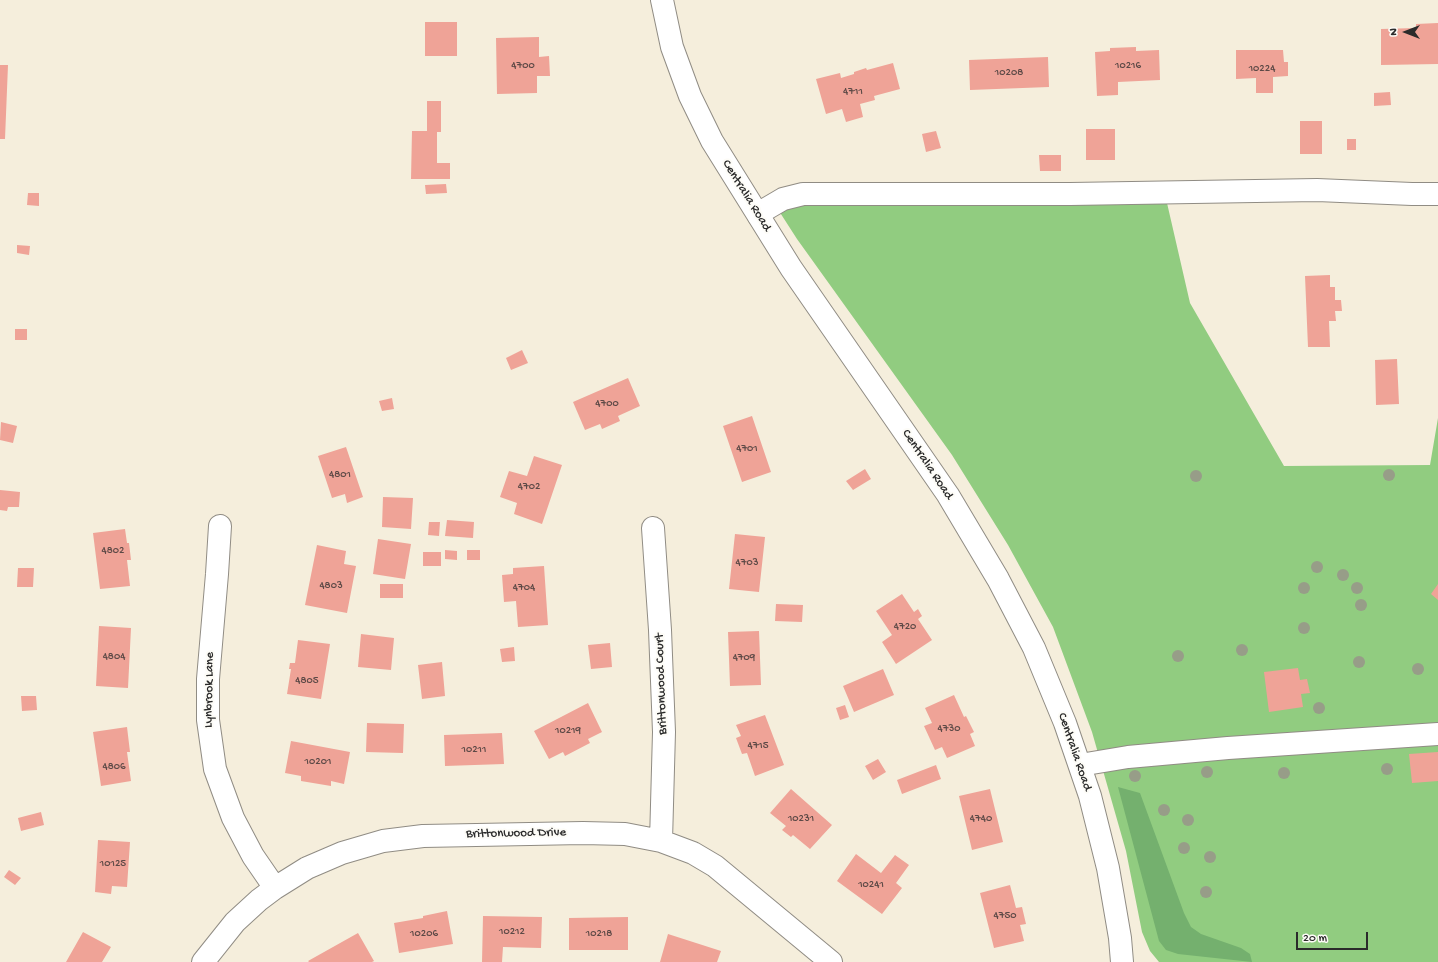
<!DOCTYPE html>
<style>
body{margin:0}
#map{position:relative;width:1438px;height:962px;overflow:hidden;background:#f5eedc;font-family:"Gochi Hand",sans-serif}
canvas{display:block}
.north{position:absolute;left:1386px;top:12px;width:40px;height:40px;-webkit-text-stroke:3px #fdfcf7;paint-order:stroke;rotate:270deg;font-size:11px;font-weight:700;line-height:16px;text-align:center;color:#2b2b2b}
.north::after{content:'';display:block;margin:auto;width:14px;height:18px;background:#2b2b2b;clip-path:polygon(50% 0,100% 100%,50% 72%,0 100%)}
.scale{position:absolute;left:1296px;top:932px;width:72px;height:18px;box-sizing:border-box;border:2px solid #2b2b2b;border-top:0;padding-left:5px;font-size:12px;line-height:14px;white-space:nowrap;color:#2b2b2b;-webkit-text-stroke:3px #fdfcf7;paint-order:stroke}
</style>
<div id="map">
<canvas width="1438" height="962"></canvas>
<div class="north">N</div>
<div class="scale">20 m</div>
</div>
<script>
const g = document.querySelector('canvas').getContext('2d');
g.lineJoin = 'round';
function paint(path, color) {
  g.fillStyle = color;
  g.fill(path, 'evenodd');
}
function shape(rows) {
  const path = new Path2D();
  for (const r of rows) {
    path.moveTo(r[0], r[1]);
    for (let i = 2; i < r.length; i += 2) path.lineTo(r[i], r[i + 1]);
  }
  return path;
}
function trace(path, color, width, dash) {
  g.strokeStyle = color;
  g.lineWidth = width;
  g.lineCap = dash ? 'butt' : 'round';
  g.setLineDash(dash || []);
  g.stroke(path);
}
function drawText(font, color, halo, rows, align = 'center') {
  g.font = font + ' "Gochi Hand",sans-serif';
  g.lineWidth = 4;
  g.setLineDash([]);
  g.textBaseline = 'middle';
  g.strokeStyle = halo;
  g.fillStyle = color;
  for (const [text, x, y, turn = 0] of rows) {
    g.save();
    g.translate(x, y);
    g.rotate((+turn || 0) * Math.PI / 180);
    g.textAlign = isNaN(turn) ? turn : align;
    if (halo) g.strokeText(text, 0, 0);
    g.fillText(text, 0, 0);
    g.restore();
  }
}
const green = shape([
 [813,201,1167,203,1190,303,1284,466,1430,465,1438,418,1438,962,1159,962,1150,951,1142,932,1126,851,1092,732,1053,627,1008,545,952,455,797,239,779,211]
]);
const forest = shape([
 [1118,787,1140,793,1184,913,1191,927,1201,934,1241,948,1250,954,1252,962,1178,954,1166,950,1159,941]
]);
const building = shape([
 [425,22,457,22,457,56,425,56],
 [1438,23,1438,64,1381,65,1381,29,1416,28,1416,24],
 [539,37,539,57,549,56,550,76,537,76,537,93,497,94,496,38],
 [1136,47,1136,51,1159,50,1160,80,1118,82,1118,95,1097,96,1095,52,1110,51,1110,48],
 [1236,50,1283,50,1284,62,1288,62,1288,76,1273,77,1273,93,1256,93,1256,78,1236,79],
 [1048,57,1049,87,970,90,969,60],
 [893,63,900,89,874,96,875,100,860,104,863,117,846,122,842,109,826,114,816,79,840,73,841,78,854,74,854,72,866,68,867,70],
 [0,65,8,65,5,139,0,139],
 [1390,92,1391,105,1374,106,1374,93],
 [427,101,441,101,441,132,437,132,437,163,450,163,450,179,411,179,412,131,427,131],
 [1300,121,1322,121,1322,154,1300,154],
 [1086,129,1115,129,1115,160,1086,160],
 [936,131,941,148,926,152,922,134],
 [1347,139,1356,139,1356,150,1347,150],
 [1039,155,1061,155,1061,171,1040,171],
 [446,184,447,193,426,194,425,185],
 [28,193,39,193,39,206,27,205],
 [17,245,30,246,29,255,17,253],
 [1330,275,1330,287,1335,287,1335,300,1341,300,1342,311,1335,311,1336,321,1329,321,1330,347,1308,347,1305,276],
 [15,329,27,329,27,340,15,340],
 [522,350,528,363,511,370,506,358],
 [1397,359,1399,404,1376,405,1375,360],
 [628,378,640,406,618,416,620,421,602,429,600,424,585,430,573,402],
 [392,398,394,409,382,411,379,401],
 [752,416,771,472,742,482,723,426],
 [1,422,17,426,13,443,0,440],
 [346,447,363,497,347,503,345,494,332,498,318,456],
 [534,456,562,465,542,524,514,514,517,503,500,497,509,471,527,476],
 [865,469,871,479,853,490,846,481],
 [0,490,20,492,19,507,8,507,7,511,0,510],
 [383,497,413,498,411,529,382,527],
 [447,520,474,522,473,538,445,536],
 [429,522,440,522,439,536,428,535],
 [125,529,127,543,129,543,131,560,127,560,130,586,100,589,93,533],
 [735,534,765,537,759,592,729,589],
 [378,539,411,544,405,579,373,574],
 [317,545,346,551,344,564,356,566,347,613,305,605],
 [445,550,457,551,457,560,445,559],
 [467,550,480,550,480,560,467,560],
 [423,552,441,552,441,566,423,566],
 [544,566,548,625,518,627,516,601,504,602,502,575,513,574,513,568],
 [18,568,34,568,33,587,17,587],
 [380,584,403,584,403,598,380,598],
 [1438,584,1438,600,1431,594],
 [902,594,914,612,918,609,922,616,918,619,932,640,896,664,882,642,892,635,876,611],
 [776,604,803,605,802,622,775,621],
 [99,626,131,628,128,688,96,686],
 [759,631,761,685,730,686,728,632],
 [361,634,394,638,391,670,358,667],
 [298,640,330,644,321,699,287,694,291,669,289,669,290,663,295,663],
 [610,643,612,667,591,669,588,645],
 [514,647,515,661,502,662,500,649],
 [442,662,445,696,422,699,418,665],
 [1298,668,1300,680,1307,679,1310,693,1301,694,1303,707,1269,712,1264,672],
 [883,669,894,695,854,712,843,686],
 [954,695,964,717,966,716,974,732,970,734,975,746,947,758,942,747,935,750,924,726,932,723,925,708],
 [21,696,36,696,37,710,22,711],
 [588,703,602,732,588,739,590,743,565,756,563,752,549,759,534,731],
 [845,705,849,717,840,720,836,708],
 [765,715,784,765,755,776,747,753,742,754,736,738,741,736,736,725],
 [367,723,404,724,403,753,366,752],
 [127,727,130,752,127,752,131,781,101,786,93,732],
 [502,733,504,764,445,766,444,735],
 [291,741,350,752,344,784,331,781,331,786,301,781,301,776,285,773],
 [1438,752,1438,781,1412,783,1409,754],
 [878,759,886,772,873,780,865,766],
 [936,765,941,779,902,794,897,780],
 [791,789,832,825,810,849,793,835,791,837,782,830,786,826,770,813],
 [990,789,1003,842,972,850,959,796],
 [41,812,44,825,21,831,18,818],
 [98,840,130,842,127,887,112,886,111,894,95,892],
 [856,854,881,873,895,855,909,865,896,883,902,888,882,914,837,881],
 [9,870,21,878,15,885,4,877],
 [1010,885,1016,908,1022,907,1026,924,1020,925,1024,941,994,948,980,893],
 [447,911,453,944,399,953,394,923,423,918,423,916],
 [483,916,542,917,541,948,503,947,502,962,482,962],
 [628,917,628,950,569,950,569,918],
 [83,932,111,947,102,962,66,962],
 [358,933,374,961,372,962,309,962,308,961],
 [668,934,721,951,717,962,660,962]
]);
const minor = shape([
 [759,216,766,209,783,199,803,194,1070,194,1317,190,1412,194,1438,194],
 [220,526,217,574,208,679,208,720,215,769,233,818,253,856,275,888],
 [653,528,660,630,664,732,661,841],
 [1080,765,1128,757,1228,748,1438,734],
 [203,962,235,922,259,900,275,888,307,868,342,853,383,841,423,836,583,833,625,834,661,841,693,853,715,866,831,962]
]);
const major = shape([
 [662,0,672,47,690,96,712,141,791,268,948,495,998,579,1034,648,1065,723,1090,796,1108,868,1120,938,1122,962]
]);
const trees = [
 [1389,475],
 [1196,476],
 [1317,567],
 [1343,575],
 [1304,588],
 [1357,588],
 [1361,605],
 [1304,628],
 [1242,650],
 [1178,656],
 [1359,662],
 [1418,669],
 [1319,708],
 [1387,769],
 [1207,772],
 [1284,773],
 [1135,776],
 [1164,810],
 [1188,820],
 [1184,848],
 [1210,857],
 [1206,892]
];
const numberNames = [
 ["4700",523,66],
 ["10216",1128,66],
 ["10224",1262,69],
 ["10208",1009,73],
 ["4711",853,92],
 ["4700",607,404],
 ["4701",747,449],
 ["4801",340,475],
 ["4702",529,487],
 ["4802",113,551],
 ["4703",747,563],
 ["4803",331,586],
 ["4704",524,588],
 ["4720",905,627],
 ["4804",114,657],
 ["4709",744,658],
 ["4805",307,681],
 ["4730",949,729],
 ["10219",568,731],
 ["4715",758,746],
 ["10211",474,750],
 ["10201",318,762],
 ["4806",114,767],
 ["10231",801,819],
 ["4740",981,819],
 ["10125",113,864],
 ["10241",871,885],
 ["4750",1005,916],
 ["10212",512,932],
 ["10206",424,934],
 ["10218",599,934]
];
const streetNames = [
 ["Centralia Road",746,196,58],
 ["Centralia Road",927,465,56],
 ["Brittonwood Court",662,684,-92],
 ["Lynbrook Lane",210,690,-89],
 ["Centralia Road",1074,752,71],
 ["Brittonwood Drive",516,834,-1]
];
paint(green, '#91cc80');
paint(forest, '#74b06e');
paint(building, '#efa397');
trace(minor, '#908c84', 24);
trace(major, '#908c84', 24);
trace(minor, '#fff', 22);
trace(major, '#fff', 22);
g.fillStyle = '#979d88';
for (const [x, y] of trees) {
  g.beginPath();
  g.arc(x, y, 6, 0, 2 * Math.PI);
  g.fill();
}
drawText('11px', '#5c4946', null, numberNames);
drawText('13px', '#2b2b2b', '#fdfcf7', streetNames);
</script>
